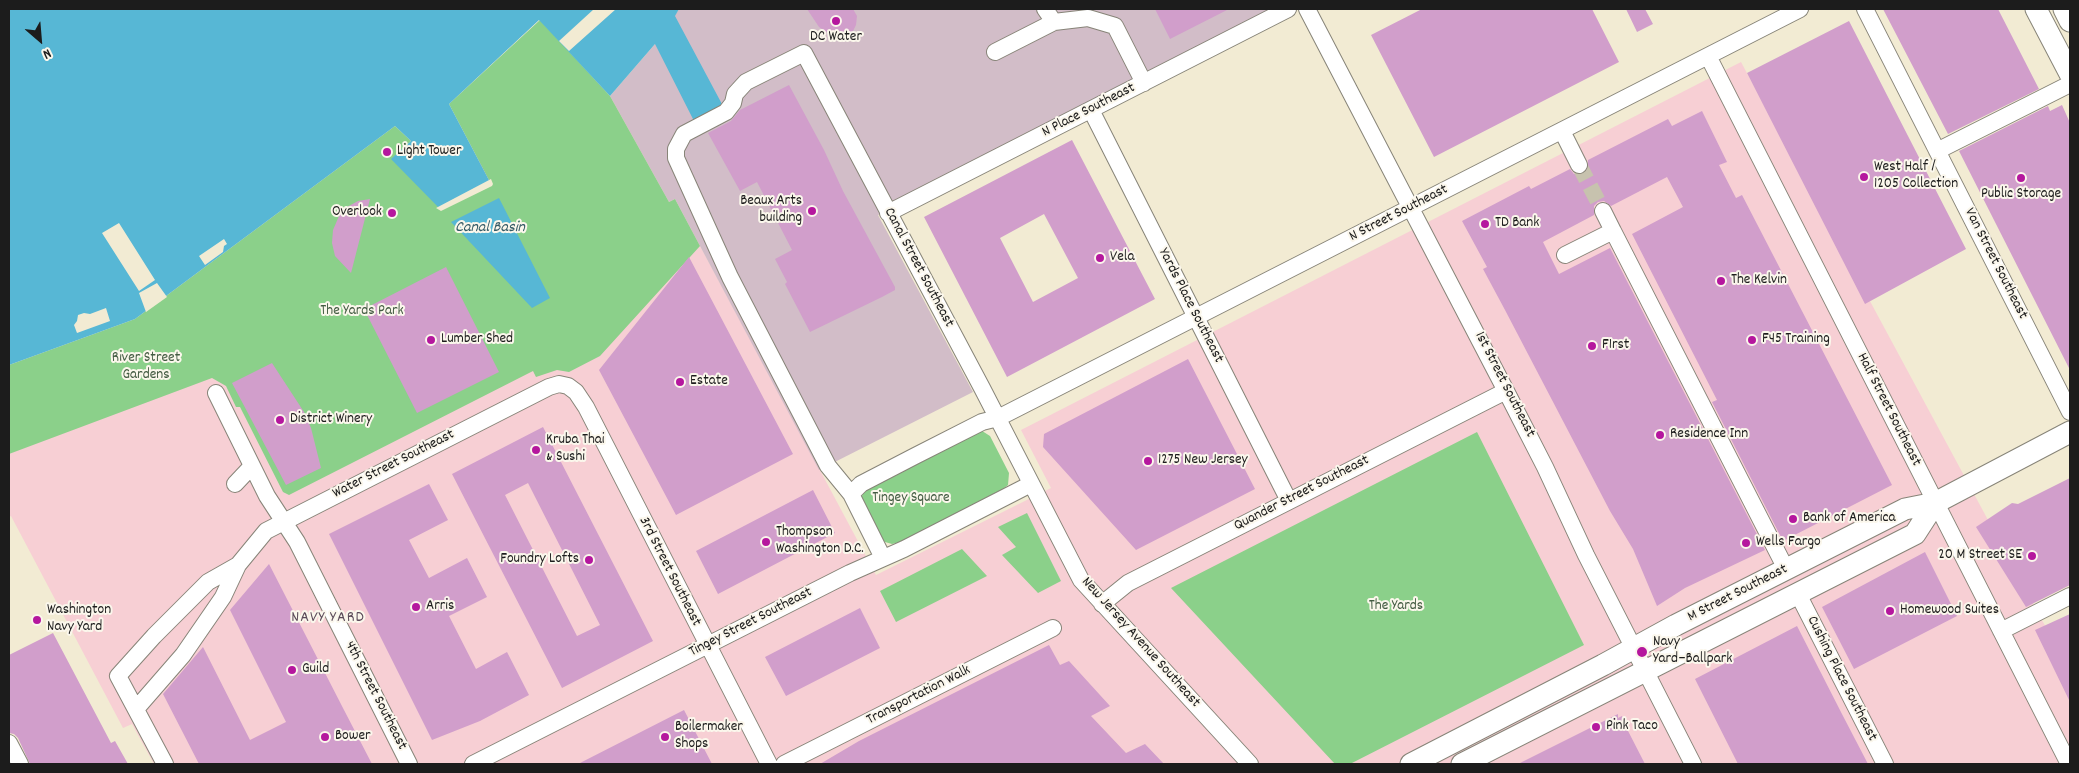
<!DOCTYPE html>
<meta charset="utf-8">
<style>
body{margin:0}
#map{position:relative;width:2079px;height:773px;overflow:hidden;background:#f2ebd3;font-family:Dekko,sans-serif}
canvas{display:block}
.frame{position:absolute;inset:0;border:10px solid #1c1c1c;pointer-events:none}
.north{position:absolute;left:15px;top:15px;width:50px;height:50px;-webkit-text-stroke:4px #fbf7ec;paint-order:stroke;rotate:153deg;font-size:14px;font-weight:700;line-height:20px;text-align:center;color:#1c1c1c}
.north::after{content:'';display:block;margin:auto;width:18px;height:22px;background:#1c1c1c;clip-path:polygon(50% 0,100% 100%,50% 72%,0 100%)}
</style>
<div id="map">
<canvas width="2079" height="773"></canvas>
<div class="frame"></div>
<div class="north">N</div>
</div>
<script>
const g = document.querySelector('canvas').getContext('2d');
g.lineJoin = 'round';
function paint(path, color) {
  g.fillStyle = color;
  g.fill(path, 'evenodd');
}
function shape(rows) {
  const path = new Path2D();
  for (const r of rows) {
    path.moveTo(r[0], r[1]);
    for (let i = 2; i < r.length; i += 2) path.lineTo(r[i], r[i + 1]);
  }
  return path;
}
function trace(path, color, width, dash) {
  g.strokeStyle = color;
  g.lineWidth = width;
  g.lineCap = dash ? 'butt' : 'round';
  g.setLineDash(dash || []);
  g.stroke(path);
}
function drawText(font, color, halo, rows, align = 'center') {
  g.font = font + ' Dekko,sans-serif';
  g.lineWidth = 4;
  g.setLineDash([]);
  g.textBaseline = 'middle';
  g.strokeStyle = halo;
  g.fillStyle = color;
  for (const [text, x, y, turn = 0] of rows) {
    g.save();
    g.translate(x, y);
    g.rotate((+turn || 0) * Math.PI / 180);
    g.textAlign = isNaN(turn) ? turn : align;
    if (halo) g.strokeText(text, 0, 0);
    g.fillText(text, 0, 0);
    g.restore();
  }
}
const built = shape([
 [1741,62,2070,672,2070,764,154,764,132,724,123,728,11,516,9,517,9,399,610,96,669,202,675,199,876,575,1051,488,1021,430]
]);
const industrial = shape([
 [679,9,1283,9,878,215,973,392,819,470,675,199,669,202,610,96,655,44]
]);
const green = shape([
 [540,20,610,96,669,202,675,199,700,246,600,356,569,372,557,370,536,377,533,371,289,495,283,492,240,407,236,407,226,386,212,378,9,454,9,365,135,319,395,126,411,141,392,159,491,184,449,104],
 [979,429,990,436,1009,473,1008,485,1003,489,900,542,892,544,885,542,880,537,862,503,862,496,864,490],
 [1477,432,1584,645,1350,764,1335,764,1171,588],
 [1027,513,1061,581,1038,593,1002,555,1016,547,998,527],
 [962,549,987,576,896,622,880,591]
]);
const water = shape([
 [9,9,679,9,675,16,723,106,694,121,655,44,610,96,539,20,449,104,491,184,440,209,391,159,411,141,395,126,135,319,9,365],
 [499,198,550,298,532,308,451,222]
]);
const pier = shape([
 [594,9,616,9,569,51,559,41],
 [491,179,493,184,492,186,441,211,436,208],
 [119,223,155,280,139,291,102,233],
 [224,239,227,244,224,246,223,252,205,265,199,256],
 [157,283,167,297,146,312,139,293],
 [106,308,110,321,77,333,74,325,77,321,78,315,84,313,90,314]
]);
const building = shape([
 [807,9,853,9,857,16,856,25,853,31,844,35,832,36,819,27],
 [1155,9,1229,9,1170,39],
 [1422,9,1592,9,1619,62,1434,157,1371,35],
 [1626,9,1645,9,1653,24,1637,32],
 [1883,9,1998,9,2039,89,1948,134],
 [1849,21,1966,249,1865,304,1747,73],
 [789,85,824,150,843,191,895,287,895,290,882,297,810,332,785,284,787,282,775,259,792,250,757,182,740,191,708,133,731,121,740,110],
 [2062,105,2070,123,2070,370,1959,151,2048,106,2050,111],
 [1702,111,1727,162,1719,165,1736,198,1742,195,1892,485,1783,541,1712,402,1717,400,1632,234,1683,207,1667,177,1611,206,1604,201,1598,202,1594,206,1594,215,1543,242,1559,274,1610,248,1765,550,1685,588,1657,606,1633,549,1610,511,1505,310,1483,269,1487,267,1462,221,1529,186,1531,189,1570,169,1574,174,1583,174,1588,170,1588,160,1668,119,1672,126],
 [1072,140,1155,299,1007,377,924,217],
 [1044,214,1078,278,1033,302,1000,238],
 [370,199,351,273,335,256,332,243,333,230,339,216,347,207,358,201],
 [689,257,793,454,676,515,599,370],
 [446,267,499,372,417,413,364,309],
 [1188,359,1255,489,1136,550,1043,447,1044,434],
 [272,363,304,412,311,428,321,468,286,485,232,383],
 [543,427,653,641,562,688,452,474],
 [528,483,600,625,577,636,505,495],
 [2070,478,2070,585,2026,607,1976,527,2012,503,2018,504],
 [429,484,448,520,409,540,429,578,467,558,487,597,449,616,476,669,507,652,529,695,480,721,432,740,329,534],
 [813,490,835,533,718,594,696,551],
 [1925,552,1957,616,1854,669,1822,607],
 [269,564,344,710,372,764,199,764,163,694,203,647,250,740,286,722,230,610],
 [860,608,880,648,786,696,765,657],
 [2070,614,2070,702,2035,630],
 [1797,626,1843,716,1868,764,1738,764,1695,679],
 [53,633,111,743,115,741,128,764,30,764,18,738,14,734,9,733,9,655],
 [1049,645,1060,665,1069,661,1110,706,1091,716,1126,753,1145,744,1164,764,820,764,859,741],
 [684,710,712,764,578,764],
 [1618,714,1618,718,1622,716,1627,729,1645,764,1518,764]
]);
const minorTunnel = shape([
 [1579,165,1603,211]
]);
const minor = shape([
 [1045,9,1054,22],
 [1307,9,1506,391,1545,467,1586,555,1693,764],
 [1865,9,2070,412],
 [995,52,1054,22,1088,18,1115,26,1144,83],
 [1708,56,2069,764],
 [1091,110,1289,501],
 [1562,131,1579,165],
 [1937,151,2070,84],
 [1603,211,1613,231],
 [888,213,1288,9],
 [1565,255,1613,231,1786,569],
 [216,393,267,496,297,542,409,764],
 [235,484,252,466],
 [851,494,861,484,915,456,982,422,998,418,1800,9],
 [883,558,851,494,828,466,730,277,676,158,676,149,684,134,726,112,733,103,735,94,746,82,804,53,982,388,1081,580,1250,764],
 [1798,594,1885,764],
 [1102,604,1128,583,1506,391],
 [2001,631,2070,596],
 [136,709,183,655,223,597,238,565,266,531,549,387,559,384,568,386,576,392,586,407,769,764],
 [9,743,20,764],
 [165,764,118,676,154,636,208,582,238,565],
 [473,764,850,573,904,549,1031,484],
 [784,764,1053,628]
]);
const major = shape([
 [2036,9,2070,74],
 [2064,9,2070,21],
 [1411,764,1603,665,1676,625,1905,509,1935,503,2070,432],
 [1462,764,1915,534,1935,503]
]);
const markers = [
 [836,21,5,"#b5179e"],
 [387,152,5,"#b5179e"],
 [1864,177,5,"#b5179e"],
 [2021,178,5,"#b5179e"],
 [812,211,5,"#b5179e"],
 [392,213,5,"#b5179e"],
 [1485,224,5,"#b5179e"],
 [1100,258,5,"#b5179e"],
 [1721,281,5,"#b5179e"],
 [431,340,5,"#b5179e"],
 [1752,340,5,"#b5179e"],
 [1592,346,5,"#b5179e"],
 [680,382,5,"#b5179e"],
 [280,420,5,"#b5179e"],
 [1660,435,5,"#b5179e"],
 [536,450,5,"#b5179e"],
 [1148,461,5,"#b5179e"],
 [1793,519,5,"#b5179e"],
 [766,542,5,"#b5179e"],
 [1746,543,5,"#b5179e"],
 [2032,556,5,"#b5179e"],
 [589,560,5,"#b5179e"],
 [416,607,5,"#b5179e"],
 [1890,611,5,"#b5179e"],
 [37,620,5,"#b5179e"],
 [1642,652,6,"#b5179e"],
 [292,670,5,"#b5179e"],
 [1596,727,5,"#b5179e"],
 [325,737,5,"#b5179e"],
 [665,737,5,"#b5179e"]
];
const poiNames = [
 ["DC Water",836,38,"center"],
 ["Light Tower",397,152],
 ["West Half /",1874,168],
 ["1205 Collection",1874,185],
 ["Public Storage",2021,195,"center"],
 ["Beaux Arts",802,202,"right"],
 ["building",802,219,"right"],
 ["Overlook",382,213,"right"],
 ["TD Bank",1495,224],
 ["Vela",1110,258],
 ["The Kelvin",1731,281],
 ["Lumber Shed",441,340],
 ["F45 Training",1762,340],
 ["F1rst",1602,346],
 ["Estate",690,382],
 ["District Winery",290,420],
 ["Residence Inn",1670,435],
 ["Kruba Thai",546,441],
 ["& Sushi",546,458],
 ["1275 New Jersey",1158,461],
 ["Bank of America",1803,519],
 ["Thompson",776,533],
 ["Washington D.C.",776,550],
 ["Wells Fargo",1756,543],
 ["20 M Street SE",2022,556,"right"],
 ["Foundry Lofts",579,560,"right"],
 ["Arris",426,607],
 ["Washington",47,611],
 ["Navy Yard",47,628],
 ["Homewood Suites",1900,611],
 ["Navy",1653,643],
 ["Yard–Ballpark",1653,660],
 ["Guild",302,670],
 ["Pink Taco",1606,727],
 ["Boilermaker",675,728],
 ["Shops",675,745],
 ["Bower",335,737]
];
const streetNames = [
 ["N Place Southeast",1089,111,-27],
 ["N Street Southeast",1399,214,-27],
 ["Van Street Southeast",1995,264,63],
 ["Canal Street Southeast",918,268,62],
 ["Yards Place Southeast",1190,306,63],
 ["1st Street Southeast",1504,385,63],
 ["Half Street Southeast",1888,410,63],
 ["Water Street Southeast",394,465,-27],
 ["Quander Street Southeast",1302,494,-27],
 ["3rd Street Southeast",669,572,63],
 ["M Street Southeast",1738,594,-27],
 ["Tingey Street Southeast",751,623,-27],
 ["New Jersey Avenue Southeast",1140,643,48],
 ["Cushing Place Southeast",1841,679,63],
 ["4th Street Southeast",375,696,63],
 ["Transportation Walk",919,696,-27]
];
const parkNames = [
 ["The Yards Park",362,312],
 ["River Street",146,359],
 ["Gardens",146,376],
 ["Tingey Square",911,499],
 ["The Yards",1396,607]
];
const waterNames = [
 ["Canal Basin",490,229]
];
const neighbourhoodNames = [
 ["NAVY YARD",328,619]
];
paint(built, '#f7cfd4');
paint(industrial, '#d2bdc8');
paint(green, '#8bd08a');
paint(water, '#57b7d5');
paint(pier, '#f2ebd3');
paint(building, '#d19ecb');
trace(minorTunnel, '#c7c2ae', 16, [16, 8]);
trace(minor, '#878478', 18);
trace(major, '#878478', 23);
trace(minor, '#fff', 16);
trace(major, '#fff', 21);
for (const [x, y, r, color] of markers) {
  const dot = new Path2D();
  dot.arc(x, y, r, 0, 2 * Math.PI);
  g.fillStyle = color;
  g.fill(dot);
  trace(dot, '#fbf7ec', 2);
}
drawText('15px', '#1c1c1c', '#fbf7ec', poiNames, 'left');
drawText('15px', '#1c1c1c', '#fbf7ec', streetNames);
drawText('15px', '#435b42', '#fbf7ec', parkNames);
drawText('italic 16px', '#345a66', '#fbf7ec', waterNames);
g.letterSpacing = '1px';
drawText('16px', '#5b4a59', '#fbf7ec', neighbourhoodNames);
g.letterSpacing = '0px';
</script>
